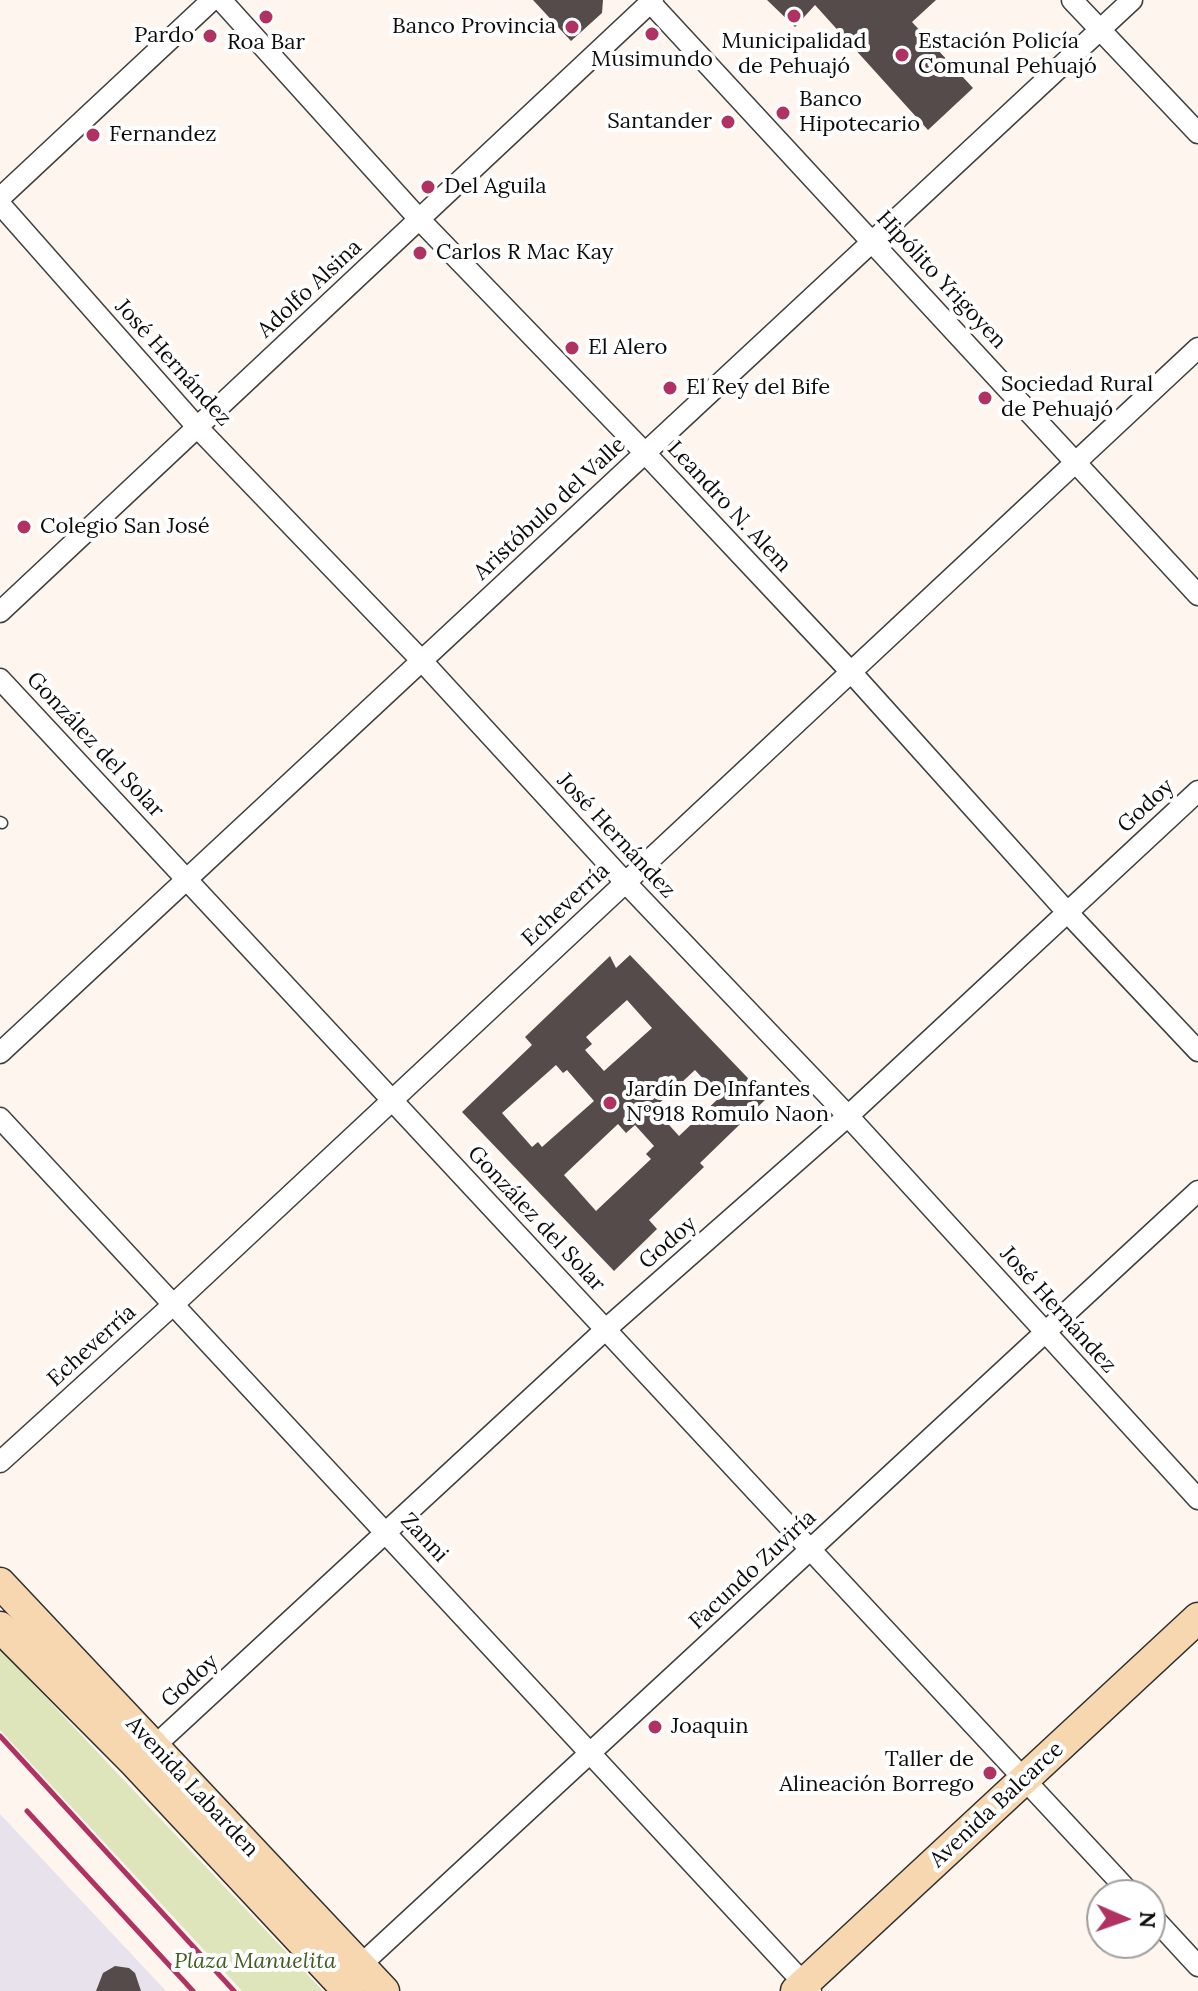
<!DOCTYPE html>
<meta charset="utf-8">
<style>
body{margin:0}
#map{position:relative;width:1198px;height:1991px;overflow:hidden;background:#fdf5ee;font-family:Lora,serif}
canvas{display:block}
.north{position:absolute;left:1086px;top:1879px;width:80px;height:80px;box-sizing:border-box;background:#fff;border:2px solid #9e9e9e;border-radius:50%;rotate:92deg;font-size:22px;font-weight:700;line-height:32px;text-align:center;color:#0d0d0d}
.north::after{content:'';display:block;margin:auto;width:28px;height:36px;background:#b03262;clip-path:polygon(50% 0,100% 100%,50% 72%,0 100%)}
</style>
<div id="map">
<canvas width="1198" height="1991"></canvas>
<div class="north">N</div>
</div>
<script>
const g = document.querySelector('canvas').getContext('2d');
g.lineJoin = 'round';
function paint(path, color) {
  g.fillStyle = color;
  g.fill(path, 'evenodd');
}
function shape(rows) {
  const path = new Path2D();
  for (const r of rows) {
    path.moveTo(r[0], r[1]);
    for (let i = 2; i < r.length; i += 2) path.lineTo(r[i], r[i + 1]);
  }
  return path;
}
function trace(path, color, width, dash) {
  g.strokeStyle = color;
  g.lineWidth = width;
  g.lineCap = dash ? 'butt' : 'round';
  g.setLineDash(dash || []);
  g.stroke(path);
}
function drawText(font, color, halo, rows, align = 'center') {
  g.font = font + ' Lora,serif';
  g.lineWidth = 8;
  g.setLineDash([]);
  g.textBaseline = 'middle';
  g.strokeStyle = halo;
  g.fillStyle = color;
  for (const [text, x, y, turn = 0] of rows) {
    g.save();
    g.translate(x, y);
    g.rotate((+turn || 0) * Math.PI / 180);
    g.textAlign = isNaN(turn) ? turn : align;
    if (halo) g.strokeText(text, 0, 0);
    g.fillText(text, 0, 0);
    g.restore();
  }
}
const industrial = shape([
 [0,1814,166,1991,0,1991]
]);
const green = shape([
 [0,1649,323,1991,242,1991,0,1730]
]);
const building = shape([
 [533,0,603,0,602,13,571,41],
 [767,0,936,0,912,22,973,88,928,130,815,5,795,27],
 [630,955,767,1098,700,1163,704,1167,649,1220,657,1229,614,1271,462,1112,532,1045,525,1037,569,995,610,956,616,968],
 [627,1000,652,1028,604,1071,585,1050,592,1044,586,1037],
 [556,1065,563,1073,567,1070,594,1101,542,1147,538,1142,532,1147,502,1113],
 [695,1070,720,1097,679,1136,654,1108],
 [618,1124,626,1133,635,1125,654,1146,646,1154,651,1159,596,1211,564,1175],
 [115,1966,129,1968,135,1973,141,1991,96,1991,103,1973]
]);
const service = shape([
 [0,822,2,823]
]);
const minor = shape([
 [221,0,419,219,645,453,851,672,1067,912,1198,1051],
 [648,0,1198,595],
 [1072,0,1198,133],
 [0,198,212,0],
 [0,204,197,427,422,661,625,882,848,1116,1198,1499],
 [0,612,653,0],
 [0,679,1132,1895],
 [0,1053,1132,0],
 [0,1118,811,1991],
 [0,1462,175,1303,1198,348],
 [147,1753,606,1329,848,1116,1198,791],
 [1150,1914,1198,1966],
 [352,1973,1198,1191]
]);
const secondary = shape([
 [0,1583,384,1991],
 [0,1627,135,1763,348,1991],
 [796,1991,1198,1618]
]);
const rail = shape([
 [0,1736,234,1991],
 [27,1811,193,1991]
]);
const markers = [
 [794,16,8,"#b03262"],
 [266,17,8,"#b03262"],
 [572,27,8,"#b03262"],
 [652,34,8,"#b03262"],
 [210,36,8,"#b03262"],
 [902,55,8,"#b03262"],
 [783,113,8,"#b03262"],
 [728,122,8,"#b03262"],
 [93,135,8,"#b03262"],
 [428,187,8,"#b03262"],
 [420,253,8,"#b03262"],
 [572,348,8,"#b03262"],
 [670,388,8,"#b03262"],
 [985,398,8,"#b03262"],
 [24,527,8,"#b03262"],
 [610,1103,8,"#b03262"],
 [655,1727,8,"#b03262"],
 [990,1773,8,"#b03262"]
];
const poiNames = [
 ["Banco Provincia",556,27,"right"],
 ["Pardo",194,36,"right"],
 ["Municipalidad",794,42,"center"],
 ["de Pehuajó",794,67,"center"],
 ["Estación Policía",918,42],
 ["Comunal Pehuajó",918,67],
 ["Roa Bar",266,43,"center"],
 ["Musimundo",652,60,"center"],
 ["Banco",799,100],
 ["Hipotecario",799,125],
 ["Santander",712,122,"right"],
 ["Fernandez",109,135],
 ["Del Aguila",444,187],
 ["Carlos R Mac Kay",436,253],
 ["El Alero",588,348],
 ["Sociedad Rural",1001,385],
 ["de Pehuajó",1001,410],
 ["El Rey del Bife",686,388],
 ["Colegio San José",40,527],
 ["Jardín De Infantes",626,1090],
 ["Nº918 Romulo Naon",626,1115],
 ["Joaquin",671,1727],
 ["Taller de",974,1760,"right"],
 ["Alineación Borrego",974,1785,"right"]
];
const streetNames = [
 ["Hipólito Yrigoyen",941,280,47],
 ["Adolfo Alsina",310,289,-43],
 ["José Hernández",173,363,48],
 ["Leandro N. Alem",729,507,47],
 ["Aristóbulo del Valle",550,509,-43],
 ["González del Solar",95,745,47],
 ["Godoy",1146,806,-43],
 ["José Hernández",616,836,47],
 ["Echeverría",566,905,-43],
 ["González del Solar",536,1219,47],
 ["Godoy",668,1243,-41],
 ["José Hernández",1058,1310,48],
 ["Echeverría",92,1346,-42],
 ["Zanni",424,1538,47],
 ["Facundo Zuviría",753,1570,-43],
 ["Godoy",190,1681,-42],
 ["Avenida Labarden",192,1787,47],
 ["Avenida Balcarce",997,1805,-43]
];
const parkNames = [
 ["Plaza Manuelita",255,1962]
];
paint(industrial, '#e7e2eb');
paint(green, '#dfe5bb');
paint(building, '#544b4a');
trace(service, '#404040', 13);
trace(minor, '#404040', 23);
trace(secondary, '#2f2f2f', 33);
trace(service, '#fff', 10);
trace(minor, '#fff', 20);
trace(secondary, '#f7d7af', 30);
trace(rail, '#b03262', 5);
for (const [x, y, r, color] of markers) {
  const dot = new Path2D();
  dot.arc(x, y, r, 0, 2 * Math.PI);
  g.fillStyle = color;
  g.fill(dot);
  trace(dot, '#fff', 3);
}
drawText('22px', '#0d0d0d', '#fff', poiNames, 'left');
drawText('22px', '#0d0d0d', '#fff', streetNames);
drawText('italic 22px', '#435e23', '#fff', parkNames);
</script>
